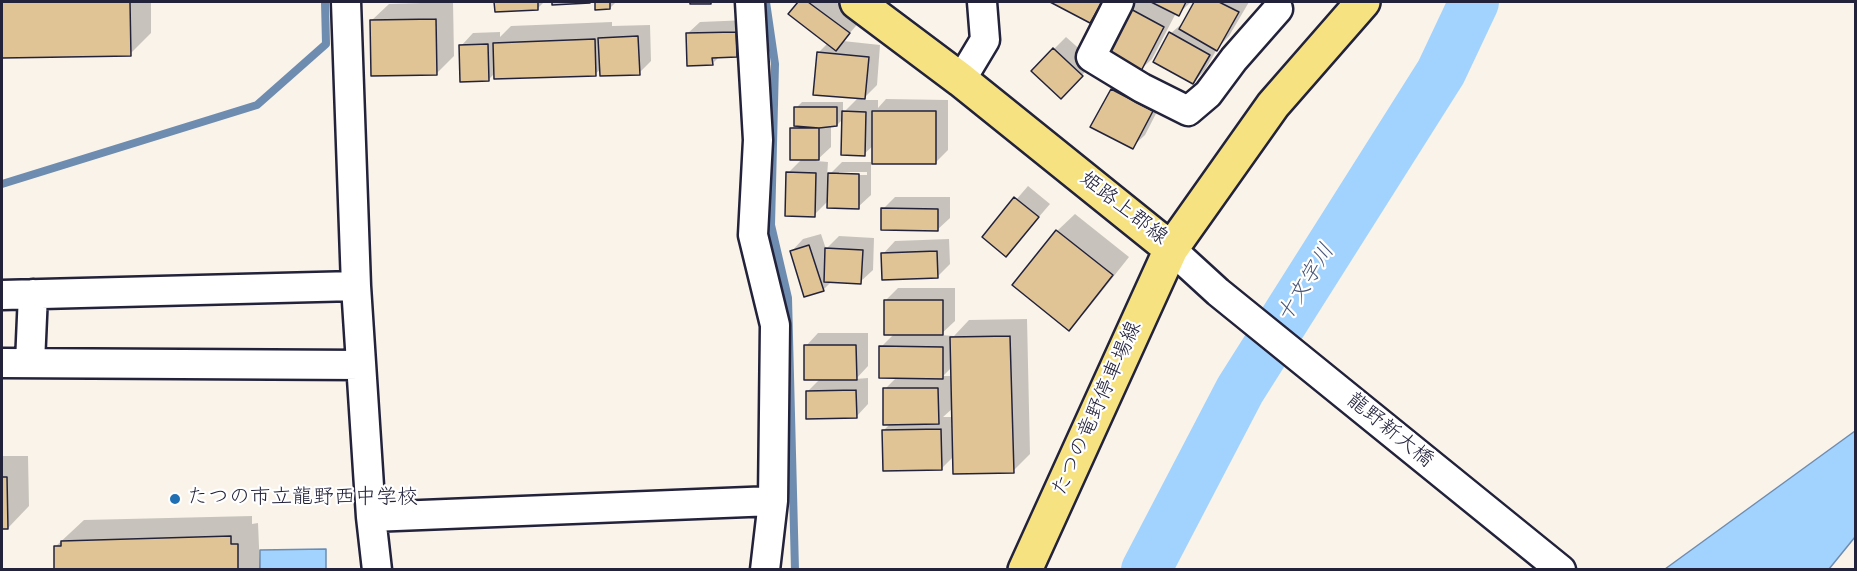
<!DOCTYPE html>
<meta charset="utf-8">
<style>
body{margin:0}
#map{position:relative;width:1857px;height:571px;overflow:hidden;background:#f9f3ea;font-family:Mynerve,sans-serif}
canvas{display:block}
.frame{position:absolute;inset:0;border:3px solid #22223b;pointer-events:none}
</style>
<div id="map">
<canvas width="1857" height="571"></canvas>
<div class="frame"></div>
</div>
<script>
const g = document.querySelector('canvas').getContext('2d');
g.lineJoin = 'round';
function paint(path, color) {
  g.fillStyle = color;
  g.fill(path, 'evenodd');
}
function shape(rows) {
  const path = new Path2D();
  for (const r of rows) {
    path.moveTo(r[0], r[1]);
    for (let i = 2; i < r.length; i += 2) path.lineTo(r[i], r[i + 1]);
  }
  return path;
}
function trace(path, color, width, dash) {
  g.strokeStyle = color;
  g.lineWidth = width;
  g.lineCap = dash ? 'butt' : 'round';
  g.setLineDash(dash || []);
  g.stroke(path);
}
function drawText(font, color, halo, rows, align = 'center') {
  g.font = font + ' Mynerve,"Klee One",sans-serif';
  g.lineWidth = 4.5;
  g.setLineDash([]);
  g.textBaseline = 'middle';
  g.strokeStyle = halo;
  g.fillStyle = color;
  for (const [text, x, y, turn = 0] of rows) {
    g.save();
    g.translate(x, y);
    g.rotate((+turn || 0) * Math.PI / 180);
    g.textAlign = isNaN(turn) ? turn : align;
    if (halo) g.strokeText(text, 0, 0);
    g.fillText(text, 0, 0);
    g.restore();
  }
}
const water = shape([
 [1855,431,1855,537,1829,569,1665,569,1855,431],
 [326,549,326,569,260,569,260,550,326,549]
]);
const shadow = shape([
 [2,2,151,2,151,33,130,54,2,57],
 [453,2,454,56,437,73,371,21,389,4],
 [496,2,544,2,538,8,496,10],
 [596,2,616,2,610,8,596,8],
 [800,2,836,2,861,20,843,41,880,45,877,85,862,100,878,100,878,108,886,99,948,100,948,150,935,163,874,145,864,154,844,118,837,125,831,125,831,147,816,161,828,162,827,177,842,162,871,162,871,195,858,207,829,200,814,215,788,173,802,159,791,129,796,124,796,108,802,102,843,102,843,113,859,97,818,53,828,43,790,14],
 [839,172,867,172,867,175,839,175],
 [1054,2,1106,2,1102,9,1090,21],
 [1135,2,1191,2,1178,14,1176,13,1152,59,1139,71,1128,8],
 [1196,2,1249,2,1229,36,1217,49,1205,70,1193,83,1171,33,1184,22],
 [748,20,749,43,736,56,720,56,712,64,687,34,700,22],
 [612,22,612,26,650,25,651,61,639,73,601,69,595,74,495,73,489,79,461,46,473,33,500,32,500,37,511,26],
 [1066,37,1094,62,1073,85,1054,49],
 [1124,77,1164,98,1145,135,1132,147,1112,89],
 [1028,186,1050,204,1006,255,984,237],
 [895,197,950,197,950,218,937,230,883,209],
 [1075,214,1129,257,1086,311,1068,329,1014,285,1057,231],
 [821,234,826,249,839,236,874,238,873,270,860,282,832,281,823,290,791,252,803,239],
 [949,239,950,264,938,276,883,254,895,241],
 [898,288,955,288,955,321,940,335,954,336,969,320,1027,319,1030,454,1013,471,954,456,941,469,884,430,891,423,885,389,897,377,881,347,894,334,885,301],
 [952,367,952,376,943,376],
 [953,408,953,417,943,417],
 [818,333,868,333,868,366,856,379,868,378,868,404,856,417,807,392,820,379,806,346],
 [2,456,28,456,29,506,8,528,2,528],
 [252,516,252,524,258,523,260,570,56,570,55,547,84,520]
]);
const stream = shape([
 [766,2,775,64,771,225,788,298,795,570],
 [2,184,257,105,326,44,325,2]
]);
const river = shape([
 [1146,570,1240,390,1441,72,1474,2]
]);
const building = shape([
 [2,2,130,2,131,56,2,58,2,2],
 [494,2,538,2,538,10,495,12,494,2],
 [552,2,590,2,590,3,552,5,552,2],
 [595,2,610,2,610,9,595,10,595,2],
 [690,2,711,2,711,4,690,4,690,2],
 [798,2,808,2,850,33,836,51,788,14,798,2],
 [1050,2,1102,2,1090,23,1050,2],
 [1151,2,1186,2,1179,16,1151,2],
 [1194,2,1219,2,1239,12,1217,51,1179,29,1194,2],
 [1127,7,1164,27,1140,73,1102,53,1127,7],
 [436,19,437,75,371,76,370,20,436,19],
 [736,32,737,57,712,58,713,65,687,66,686,33,736,32],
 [1169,32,1210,55,1193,84,1153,62,1169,32],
 [638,36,640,75,600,76,598,38,638,36],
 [595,39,596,76,494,79,493,43,595,39],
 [488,44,489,81,460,82,459,45,488,44],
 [1053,48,1083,76,1061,99,1031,71,1053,48],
 [817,52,869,57,865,99,813,95,817,52],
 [1111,89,1153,111,1133,149,1090,127,1111,89],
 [794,107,837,107,837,126,819,128,794,126,794,107],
 [842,111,866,112,865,156,841,155,842,111],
 [872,111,936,111,936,164,872,164,872,111],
 [790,128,819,128,819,160,790,160,790,128],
 [786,172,816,173,815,217,785,216,786,172],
 [828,173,859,174,859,209,827,208,828,173],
 [1014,197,1039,217,1006,257,982,237,1014,197],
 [881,208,938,209,938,231,881,230,881,208],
 [1056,230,1113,275,1069,331,1012,285,1056,230],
 [809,245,824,291,804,297,790,251,809,245],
 [825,248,863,250,861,284,824,282,825,248],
 [937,251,938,278,882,280,881,253,937,251],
 [884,300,943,300,943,335,884,335,884,300],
 [1010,336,1014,473,953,474,950,337,1010,336],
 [804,345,856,345,857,380,804,380,804,345],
 [879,346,943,347,943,379,879,378,879,346],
 [883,388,938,388,939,424,883,425,883,388],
 [856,390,857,418,806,419,806,391,856,390],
 [941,429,942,470,883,471,882,430,941,429],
 [2,477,7,477,8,529,2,529,2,477],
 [231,536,231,544,238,544,238,570,54,570,54,546,61,546,61,541,231,536]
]);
const minor = shape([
 [346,2,356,286,371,517,377,570],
 [750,2,758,140,753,235,775,325,773,501,765,570],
 [1119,2,1091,57,1142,88,1188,111,1208,94,1234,59,1278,9],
 [961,80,985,40,982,2],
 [1171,249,1218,292,1561,570],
 [2,295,356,286],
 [2,363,361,365],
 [30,363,33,294],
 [371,517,773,501]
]);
const major = shape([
 [857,2,961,80,1171,249],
 [1025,570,1171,249,1273,105,1363,2]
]);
const markers = [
 [175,499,6,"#1f6fb2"]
];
const streetNames = [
 ["姫路上郡線",1123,209,38],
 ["たつの竜野停車場線",1098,409,-66],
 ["龍野新大橋",1389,431,39]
];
const poiNames = [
 ["たつの市立龍野西中学校",187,499]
];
const waterNames = [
 ["十文字川",1307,284,-58]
];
paint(water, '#a1d3fe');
trace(water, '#6e8cb0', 1.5);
paint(shadow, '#0003');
trace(stream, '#6e8cb0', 8);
trace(river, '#a1d3fe', 50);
paint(building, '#e1c495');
trace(building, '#22223b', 1.5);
trace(minor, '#22223b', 33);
trace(major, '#22223b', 38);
trace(minor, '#fff', 28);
trace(major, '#f6e281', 33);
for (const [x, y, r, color] of markers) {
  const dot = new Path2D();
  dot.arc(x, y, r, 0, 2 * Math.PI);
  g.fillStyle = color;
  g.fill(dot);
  trace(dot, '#fff', 2);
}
drawText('21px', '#22223b', '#fff', streetNames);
drawText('21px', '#22223b', '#fff', poiNames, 'left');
drawText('italic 22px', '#485776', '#fff', waterNames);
</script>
